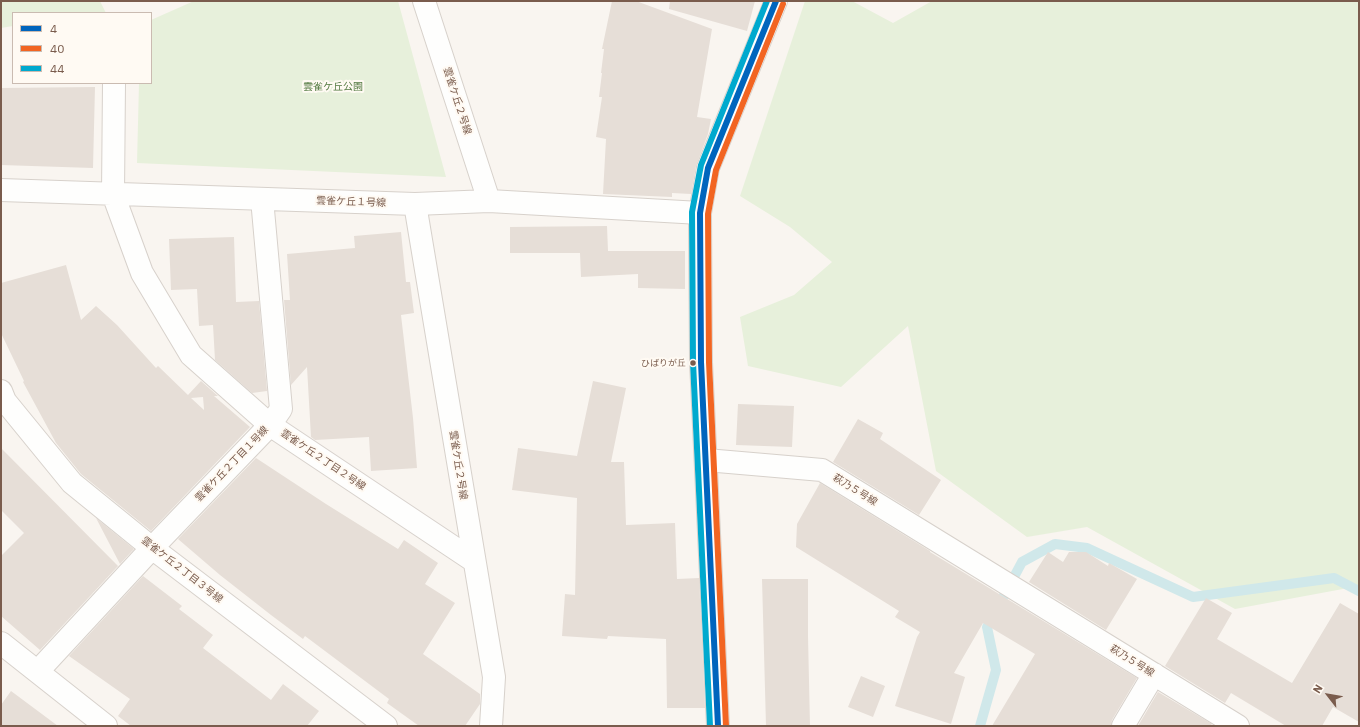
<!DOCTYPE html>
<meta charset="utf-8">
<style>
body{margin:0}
#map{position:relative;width:1360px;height:727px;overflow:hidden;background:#f9f5f0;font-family:"IBM Plex Sans",sans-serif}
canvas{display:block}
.frame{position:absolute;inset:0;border:2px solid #7a5c4d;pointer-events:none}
.legend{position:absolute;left:12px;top:12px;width:140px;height:72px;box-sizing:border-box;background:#fffaf3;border:1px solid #cabbb1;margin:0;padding:5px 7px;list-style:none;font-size:12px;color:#7a5c4d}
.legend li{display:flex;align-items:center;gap:8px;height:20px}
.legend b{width:20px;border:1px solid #cabbb1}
.north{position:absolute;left:1308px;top:675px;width:40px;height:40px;-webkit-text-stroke:3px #fffaf3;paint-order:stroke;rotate:301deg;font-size:11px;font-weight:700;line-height:16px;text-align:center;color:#7a5c4d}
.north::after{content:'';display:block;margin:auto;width:14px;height:18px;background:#7a5c4d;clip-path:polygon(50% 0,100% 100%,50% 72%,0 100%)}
</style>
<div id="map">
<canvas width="1360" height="727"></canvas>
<div class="frame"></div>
<ul class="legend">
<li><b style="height:5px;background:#0065bd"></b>4</li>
<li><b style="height:5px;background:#f26522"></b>40</li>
<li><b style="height:5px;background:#00a9ce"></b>44</li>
</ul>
<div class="north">N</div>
</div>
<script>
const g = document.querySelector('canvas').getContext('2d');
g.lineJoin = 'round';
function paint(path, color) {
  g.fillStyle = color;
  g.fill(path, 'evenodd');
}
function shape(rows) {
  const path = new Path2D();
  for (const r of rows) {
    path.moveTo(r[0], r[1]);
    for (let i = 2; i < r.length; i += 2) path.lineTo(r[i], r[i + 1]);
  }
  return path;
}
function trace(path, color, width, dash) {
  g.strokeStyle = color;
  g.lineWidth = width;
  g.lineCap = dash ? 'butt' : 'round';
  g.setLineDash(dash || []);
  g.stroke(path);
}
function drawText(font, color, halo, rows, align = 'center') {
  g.font = font + ' "IBM Plex Sans","Noto Sans JP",sans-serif';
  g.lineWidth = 4;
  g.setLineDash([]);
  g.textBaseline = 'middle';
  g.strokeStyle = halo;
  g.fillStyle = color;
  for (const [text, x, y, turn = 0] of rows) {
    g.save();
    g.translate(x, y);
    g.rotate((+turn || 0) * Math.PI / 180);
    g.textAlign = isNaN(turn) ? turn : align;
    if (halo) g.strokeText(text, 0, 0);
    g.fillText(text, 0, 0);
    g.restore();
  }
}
const green = shape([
 [1,1,100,1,106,13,13,13,13,26,1,28],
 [194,1,398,1,446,177,137,163,139,83,151,83,151,20],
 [805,1,852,1,893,23,932,1,1359,1,1359,586,1235,609,1087,527,1027,537,936,471,908,326,841,387,748,366,740,317,794,295,832,262,790,227,740,196]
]);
const stream = shape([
 [980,726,996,670,987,627,1022,562,1055,544,1087,548,1193,597,1334,578,1359,591]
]);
const building = shape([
 [612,1,636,1,712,29,697,117,711,119,708,134,696,166,691,194,672,193,672,197,603,194,606,139,596,137,602,97,599,97,602,73,601,73,604,49,602,49],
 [670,1,755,1,747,31,669,9],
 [95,87,93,168,1,165,1,88],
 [607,226,608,251,685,251,685,289,638,288,638,274,581,277,580,253,510,253,510,227],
 [401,232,406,282,410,282,414,313,401,315,413,418,417,468,371,471,369,437,315,440,311,437,307,367,291,385,284,300,290,300,287,254,355,248,354,236],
 [234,237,236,302,259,301,267,391,252,393,215,360,213,325,199,326,197,289,171,290,169,239],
 [66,265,81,320,96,306,117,325,156,368,158,366,188,395,201,381,218,396,214,396,250,427,151,531,81,474,56,443,23,382,24,381,1,333,1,283],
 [203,397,204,409,204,410,191,398],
 [593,381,626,388,611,462,624,462,626,525,675,523,677,579,699,578,705,708,667,708,666,639,608,636,607,639,562,636,565,594,575,595,577,498,512,490,518,448,577,456],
 [738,404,794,406,792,447,736,445],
 [858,419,883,433,880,439,941,480,919,515,833,462],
 [1,448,118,566,40,650,1,616,1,556,24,533,1,510],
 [256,458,326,504,398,549,404,540,438,563,425,584,455,603,423,654,480,694,480,704,465,726,419,726,387,703,389,699,305,636,303,639,271,615,220,575,178,539],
 [820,483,930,551,930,552,1137,678,1112,720,1111,726,992,726,1035,654,983,623,954,673,965,677,951,724,895,706,917,637,920,632,895,617,899,611,796,547,797,524],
 [96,518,134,549,120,564],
 [1048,552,1063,562,1069,552,1086,552,1108,566,1109,563,1137,579,1106,630,1029,582],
 [143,576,182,606,179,609,213,635,203,648,271,700,283,684,319,711,307,726,131,726,118,716,130,699,69,656],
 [762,579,808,579,808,636,810,726,766,726],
 [1206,598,1232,613,1217,639,1292,683,1340,603,1359,614,1359,722,1333,707,1322,726,1286,726,1231,693,1225,703,1165,666],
 [861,676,885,686,873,717,848,707],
 [11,691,58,726,1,726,1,705],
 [1158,692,1212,724,1210,726,1138,726]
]);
const street = shape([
 [424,1,489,201],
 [114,83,113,194,142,273,191,355,270,425,474,561],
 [1,190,415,204,489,201,700,213],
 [415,204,494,677,491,726],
 [1,391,5,401,72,483,152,548,386,726],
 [706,460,822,470,1238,726],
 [1,643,106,726],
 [38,671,152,548,270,425,281,409,262,199],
 [1123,726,1154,674]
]);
const secondary = shape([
 [718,726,701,362,700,213,708,168,776,1]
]);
const bus1 = shape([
 [718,726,701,362,700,213,708,168,776,1]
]);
const bus2 = shape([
 [726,726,709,362,708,214,716,170,783,4]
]);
const bus3 = shape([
 [710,726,693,362,692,212,701,165,767,1]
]);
const markers = [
 [693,363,3.5,"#7a5c4d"]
];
const busNames = [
 ["ひばりが丘",686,363]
];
const parkNames = [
 ["雲雀ケ丘公園",333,87]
];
const streetNames = [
 ["雲雀ケ丘２号線",457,101,72],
 ["雲雀ケ丘１号線",351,202,2],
 ["雲雀ケ丘２丁目２号線",323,460,34],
 ["雲雀ケ丘２丁目１号線",232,464,-46],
 ["雲雀ケ丘２号線",458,465,81],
 ["萩乃５号線",855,490,32],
 ["雲雀ケ丘２丁目３号線",182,570,38],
 ["萩乃５号線",1132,661,32]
];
paint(green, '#e7f0db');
trace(stream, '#d0e8ea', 10);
paint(building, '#e6ded7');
trace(street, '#d7d1cb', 24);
trace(secondary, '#d9d2cb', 24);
trace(street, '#fefefd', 22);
trace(secondary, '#fefefd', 22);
trace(bus1, '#0065bd', 6);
trace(bus2, '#f26522', 6);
trace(bus3, '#00a9ce', 6);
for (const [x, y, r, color] of markers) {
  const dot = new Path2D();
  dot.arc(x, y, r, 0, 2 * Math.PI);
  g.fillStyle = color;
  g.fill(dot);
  trace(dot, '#fffaf3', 1.5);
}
drawText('9px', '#7a5c4d', '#fffaf3', busNames, 'right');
drawText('10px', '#537a41', '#fffaf3', parkNames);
drawText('10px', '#7a5c4d', '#fffaf3', streetNames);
</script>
